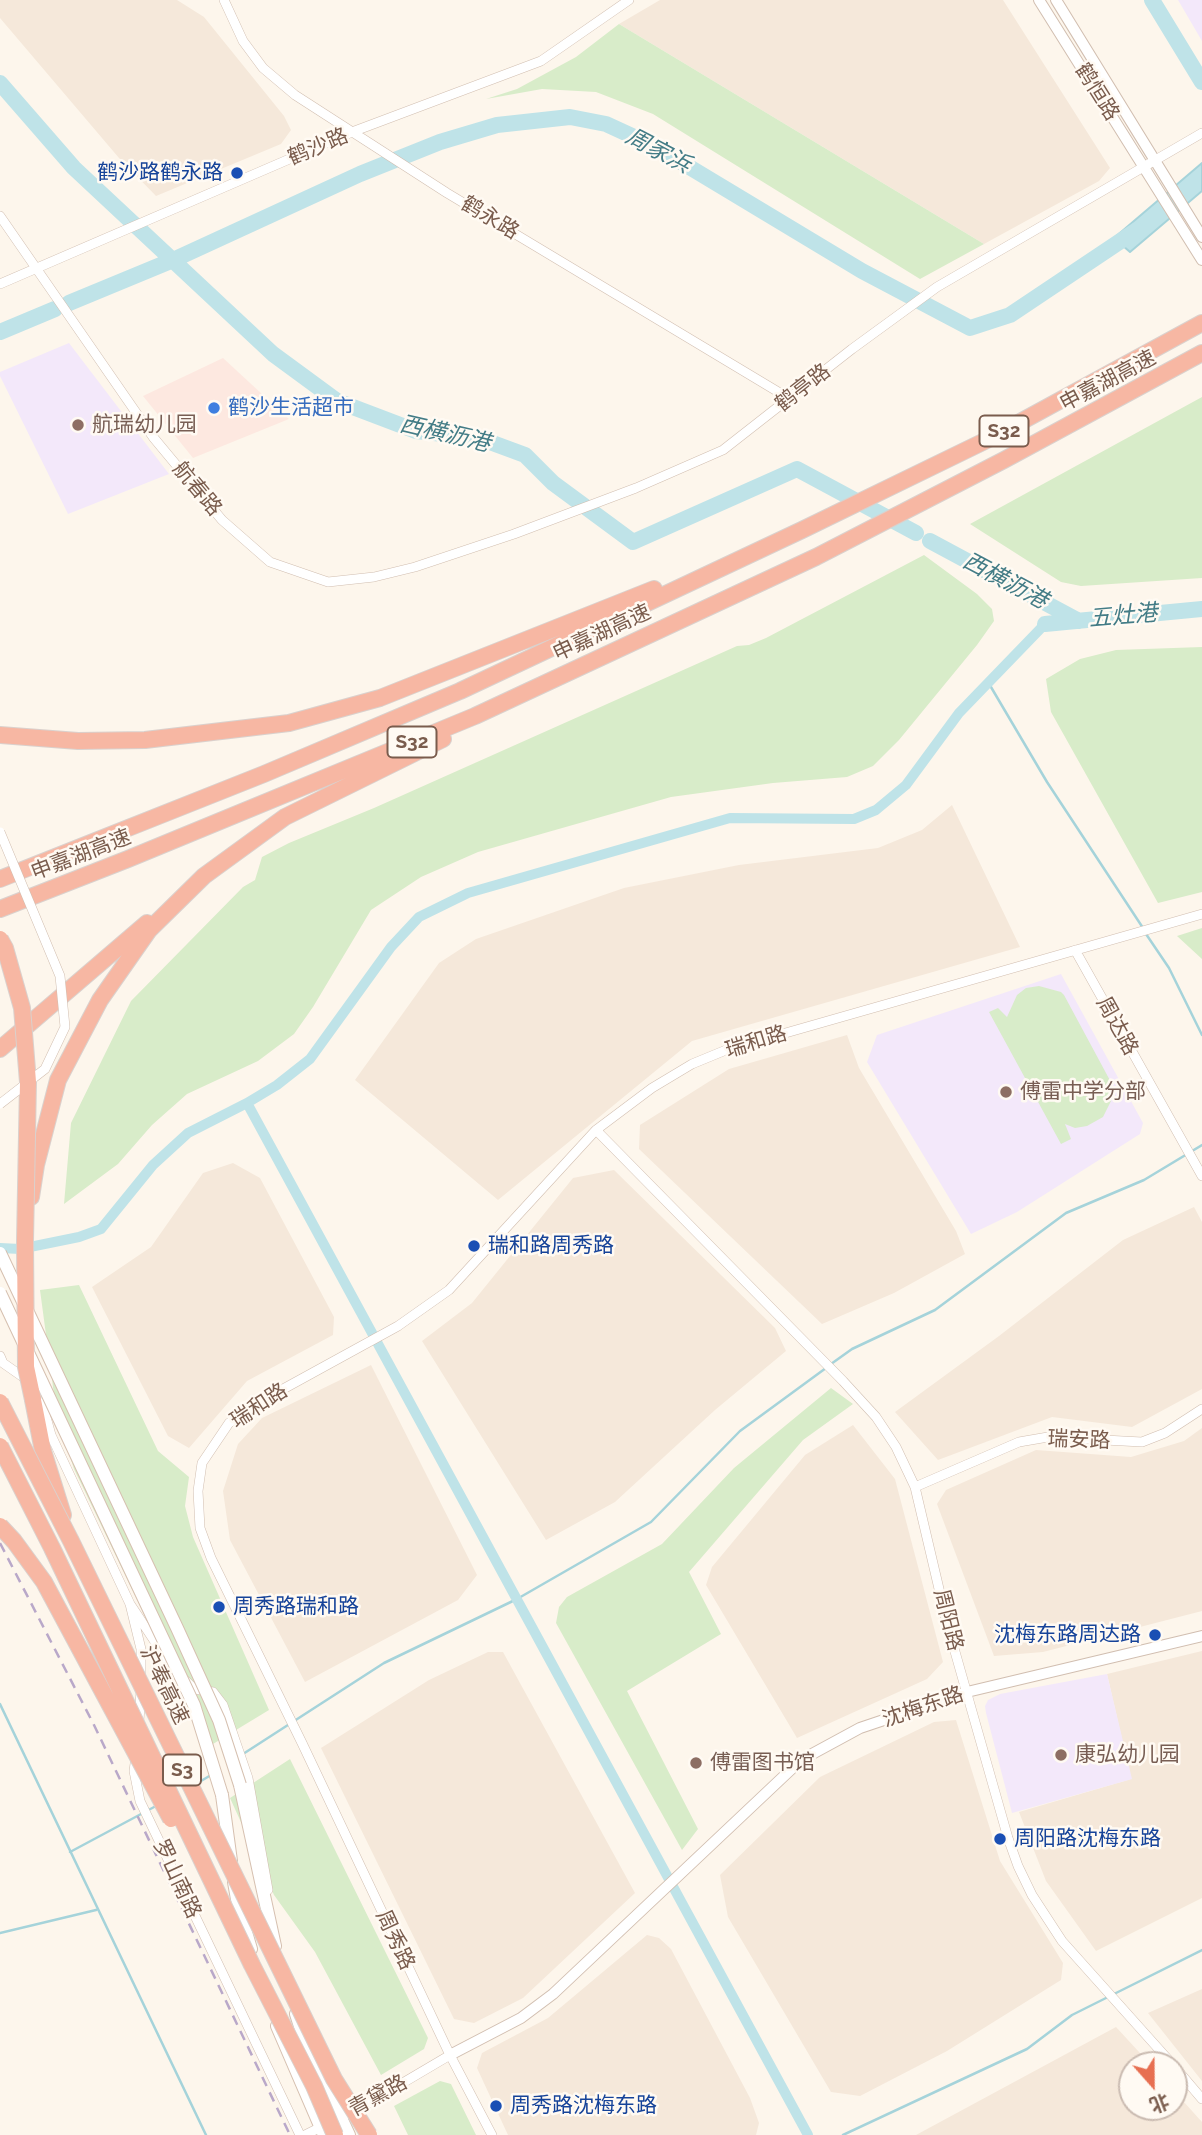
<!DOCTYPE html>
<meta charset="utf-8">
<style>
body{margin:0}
#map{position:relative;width:1202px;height:2135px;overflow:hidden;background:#fdf6ec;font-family:Raleway,"Noto Sans SC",sans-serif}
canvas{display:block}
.north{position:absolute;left:1118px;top:2051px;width:70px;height:70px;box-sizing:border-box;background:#fffaf3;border:2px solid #cabbb1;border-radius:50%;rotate:159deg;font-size:19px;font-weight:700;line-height:28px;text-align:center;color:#7a5c4d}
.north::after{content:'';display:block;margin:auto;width:24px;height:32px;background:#e76f51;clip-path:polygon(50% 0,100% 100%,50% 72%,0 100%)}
</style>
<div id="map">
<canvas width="1202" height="2135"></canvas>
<div class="north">北</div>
</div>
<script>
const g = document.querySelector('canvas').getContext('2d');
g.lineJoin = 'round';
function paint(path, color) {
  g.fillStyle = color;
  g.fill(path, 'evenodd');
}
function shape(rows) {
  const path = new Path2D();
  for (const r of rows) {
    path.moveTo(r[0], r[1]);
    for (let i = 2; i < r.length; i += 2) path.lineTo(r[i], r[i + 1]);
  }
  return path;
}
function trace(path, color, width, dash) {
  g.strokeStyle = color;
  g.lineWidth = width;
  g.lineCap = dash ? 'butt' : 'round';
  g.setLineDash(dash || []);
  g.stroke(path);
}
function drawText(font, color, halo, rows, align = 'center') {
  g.font = font + ' Raleway,"Noto Sans SC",sans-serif';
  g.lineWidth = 5;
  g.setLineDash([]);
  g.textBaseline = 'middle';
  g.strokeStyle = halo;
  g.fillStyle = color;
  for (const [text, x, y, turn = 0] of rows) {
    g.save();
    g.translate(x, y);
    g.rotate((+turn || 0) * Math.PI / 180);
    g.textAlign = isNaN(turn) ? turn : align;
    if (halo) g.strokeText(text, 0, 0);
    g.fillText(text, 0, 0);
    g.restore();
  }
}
const residential = shape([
 [0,0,177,0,204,17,284,116,291,130,281,144,156,196,119,158,0,18],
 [660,0,1003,0,1110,168,1099,181,984,244,619,24],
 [952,805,1020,947,692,1041,498,1200,355,1080,439,963,476,939,624,888,739,865,878,848,922,830],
 [847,1035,859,1068,956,1231,965,1254,894,1293,822,1324,639,1149,640,1125,729,1069],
 [233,1163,260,1178,334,1317,333,1335,247,1381,189,1448,168,1436,92,1287,151,1247,203,1173],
 [614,1170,775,1328,786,1351,715,1410,615,1502,546,1540,422,1341,472,1303,573,1178],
 [1194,1207,1202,1222,1202,1389,1132,1427,1052,1417,938,1460,895,1412,999,1336,1123,1240],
 [371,1365,477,1575,458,1600,305,1682,230,1540,223,1491,238,1444,262,1418],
 [853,1425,895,1479,943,1662,927,1679,797,1738,706,1585,712,1567,805,1455],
 [1202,1428,1202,1611,1043,1652,994,1656,937,1504,946,1490,1036,1450,1131,1457,1184,1441],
 [1202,1651,1202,1898,1096,1951,1046,1881,1019,1812,1131,1779,1107,1674],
 [488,1652,503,1652,635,1893,523,1998,474,2023,454,2019,321,1748,429,1680],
 [956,1720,1000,1861,1063,1963,1061,1980,947,2051,860,2096,831,2092,728,1917,720,1875,820,1777,934,1722],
 [647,1935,659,1938,671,1949,750,2098,759,2123,756,2135,508,2135,477,2068,482,2053,548,2018],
 [1202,1989,1202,2081,1148,2013],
 [1116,2027,1151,2065,1132,2065,1132,2107,1174,2107,1174,2091,1202,2122,1202,2135,916,2135]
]);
const commercial = shape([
 [223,358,289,419,193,458,143,396]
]);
const education = shape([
 [1178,0,1202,0,1202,41],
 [69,343,169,474,68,514,0,376,0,372],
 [1061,974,1143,1123,1140,1134,1017,1212,971,1234,867,1062,877,1035],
 [1107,1674,1132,1779,1012,1813,986,1713,985,1706,988,1700,1000,1694]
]);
const green = shape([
 [619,24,984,244,920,279,653,114,596,92,542,89,486,99,517,89,576,57],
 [1202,397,1202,578,1081,586,1061,582,970,524],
 [924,555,977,594,992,609,994,621,977,645,899,740,873,766,847,777,773,783,671,797,478,852,421,877,371,910,313,1007,294,1034,258,1061,187,1094,152,1125,118,1164,64,1204,71,1123,131,1001,243,887,255,880,262,857,289,843,374,808,737,646,749,645,766,638],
 [1202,647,1202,892,1158,903,1051,712,1046,679,1080,659,1116,650],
 [1202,928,1202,959,1177,936],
 [1039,986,1061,992,1064,995,1113,1086,1111,1101,1103,1117,1087,1126,1075,1128,1065,1124,1071,1139,1061,1144,989,1012,998,1008,1007,1017,1017,995,1026,988],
 [79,1285,158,1451,189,1477,185,1506,193,1537,269,1710,208,1747,74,1469,57,1417,40,1290],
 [831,1388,853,1404,803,1440,689,1572,721,1634,627,1691,698,1829,682,1850,556,1623,559,1607,567,1597,662,1544,734,1468],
 [290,1759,428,2038,424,2049,381,2075,315,1952,274,1895,230,1798],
 [440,2081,451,2084,476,2135,408,2135,394,2106]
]);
const water = shape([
 [1202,163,1202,191,1130,252,1114,238,1202,163]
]);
const stream = shape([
 [988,682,1047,782,1143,928],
 [1146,934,1169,968,1202,1035],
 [831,1364,852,1349,935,1310,1066,1213,1144,1180,1202,1145],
 [0,1704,206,2135],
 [243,1754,384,1663,517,1599,651,1522,740,1431,826,1368],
 [196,1784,211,1775],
 [70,1852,156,1806],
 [0,1933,96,1910],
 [1114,1994,1202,1950],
 [843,2135,1027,2049,1072,2015,1108,1997]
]);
const canal = shape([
 [247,1103,808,2135],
 [0,1248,20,1249,79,1237,101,1229,153,1165,188,1133,247,1103,277,1085,310,1059,391,947,419,917,468,893,730,818,854,819,876,810,906,785,959,713,1045,624]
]);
const river = shape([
 [1152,0,1202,82],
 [0,83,74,168,273,354,337,401,416,431,479,438,525,455,553,483,633,542,797,469,916,533],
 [69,303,173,260,360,174,440,142,497,125,570,117,606,124,656,147,862,271,970,328,1010,315,1137,230],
 [0,332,55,309],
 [930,541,1079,621],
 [1045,624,1202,609]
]);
const minor = shape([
 [224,0,243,41,263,68,295,95,447,193,790,399],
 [0,216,153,437,222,520,270,562,328,582,374,577,415,567,514,534,636,488,723,450,852,349,937,287,1202,133],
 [0,284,352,132,541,61,629,0],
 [1075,950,1202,1176],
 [596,1130,843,1381,876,1417,896,1447,915,1487,948,1627,1008,1838,1018,1866,1032,1895,1062,1941,1173,2065],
 [0,1356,3,1363,23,1377,41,1399,51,1435,130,1604],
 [915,1487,1019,1442,1048,1437,1142,1442,1165,1433,1202,1409],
 [141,1676,141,1649,130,1604,173,1669],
 [186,1681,194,1689,213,1692,223,1705,248,1778,268,1890],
 [139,1721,141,1690],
 [136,1756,134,1771,140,1801,300,2135],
 [1174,2066,1202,2099],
 [305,2135,367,2104,450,2055],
 [492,2135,450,2055,302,1743,211,1558,200,1528,198,1491,202,1463,229,1423,254,1405,398,1326,449,1290,596,1130,652,1088,692,1064,726,1050,1202,914]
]);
const tertiary = shape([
 [1039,0,1202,260],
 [1056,0,1202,237],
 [450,2055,521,2018,553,1994,801,1760,860,1728,967,1692,1202,1636]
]);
const secondary = shape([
 [240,1785,275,1946],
 [222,1795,231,1861],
 [234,1882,238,1905,251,1949],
 [296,2014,304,2039,349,2135],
 [277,2026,324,2135]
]);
const motorway = shape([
 [0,735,78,741,145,740,289,723,380,698,654,589],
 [0,879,264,774,460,691,802,530,991,438,1202,323],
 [0,909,128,859,475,716,816,557,1004,460,1202,353],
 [0,1049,147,923],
 [31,1197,36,1165,58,1080,100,1000,149,930,204,876,285,817,443,739],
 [33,1400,43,1451,63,1515]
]);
const rail = shape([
 [0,1543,94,1725,290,2135]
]);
const minorBridge = shape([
 [0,832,60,976,65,1027,45,1069,0,1104]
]);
const secondaryBridge = shape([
 [0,1253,177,1628,219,1720,240,1785],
 [0,1293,194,1705,222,1795]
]);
const motorwayBridge = shape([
 [0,939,5,948,22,1008,28,1082,25,1241,26,1367,33,1400],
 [0,1402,71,1541,334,2079,369,2135],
 [0,1446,52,1548,252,1965,314,2086,335,2135],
 [0,1526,14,1541,44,1582,171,1819]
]);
const markers = [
 [237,173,7,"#1a4fb4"],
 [214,408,7,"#3f7fe0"],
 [78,425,7,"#8d6e63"],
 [1006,1092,7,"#8d6e63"],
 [474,1246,7,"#1a4fb4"],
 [219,1607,7,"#1a4fb4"],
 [1155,1635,7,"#1a4fb4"],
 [1061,1755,7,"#8d6e63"],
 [696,1763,7,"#8d6e63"],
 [1000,1839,7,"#1a4fb4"],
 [496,2106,7,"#1a4fb4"]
];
const shields = [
 [1004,431,49],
 [412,742,49],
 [182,1770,38]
];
const shieldNames = [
 ["S32",1004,431],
 ["S32",412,742],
 ["S3",182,1770]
];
const streetNames = [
 ["鹤恒路",1097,92,58],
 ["鹤沙路",318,147,-23],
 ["鹤永路",490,218,31],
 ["申嘉湖高速",1108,381,-28],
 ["鹤亭路",803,388,-38],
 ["航春路",197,489,50],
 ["申嘉湖高速",602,633,-25],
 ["申嘉湖高速",81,855,-21],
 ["周达路",1117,1026,61],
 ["瑞和路",756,1042,-17],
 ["瑞和路",259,1406,-33],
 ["瑞安路",1079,1440,2],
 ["周阳路",948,1620,76],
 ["沪奉高速",164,1685,64],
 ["沈梅东路",923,1707,-19],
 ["罗山南路",177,1879,65],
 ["周秀路",395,1940,65],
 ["青黛路",378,2096,-29]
];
const transitNames = [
 ["鹤沙路鹤永路",223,173,"right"],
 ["瑞和路周秀路",488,1246],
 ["周秀路瑞和路",233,1607],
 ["沈梅东路周达路",1141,1635,"right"],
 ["周阳路沈梅东路",1014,1839],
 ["周秀路沈梅东路",510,2106]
];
const shopNames = [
 ["鹤沙生活超市",228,408]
];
const educationNames = [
 ["航瑞幼儿园",92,425],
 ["傅雷中学分部",1020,1092],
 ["康弘幼儿园",1075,1755],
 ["傅雷图书馆",710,1763]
];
const waterNames = [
 ["周家浜",658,151,28],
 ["西横沥港",445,434,13],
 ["西横沥港",1005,581,28],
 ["五灶港",1123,616,-5]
];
paint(residential, '#f5e8da');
paint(commercial, '#fde8e0');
paint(education, '#f3e8fa');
paint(green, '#d8ecc9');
paint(water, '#bfe3e8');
trace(water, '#a5d3da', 2);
trace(stream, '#a5d3da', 2.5);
trace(canal, '#bfe3e8', 10);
trace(river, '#bfe3e8', 16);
trace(minor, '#d1beb0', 10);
trace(tertiary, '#d1beb0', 12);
trace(secondary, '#d6c0b0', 14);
trace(motorway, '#dad1cd', 18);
trace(minor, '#fff', 9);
trace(tertiary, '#fff', 10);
trace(secondary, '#fff', 12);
trace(motorway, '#f7b7a3', 16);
trace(rail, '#b9a8c9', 2.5, [10, 7]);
trace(minorBridge, '#d1beb0', 10, []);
trace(secondaryBridge, '#d6c0b0', 14, []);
trace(motorwayBridge, '#dad1cd', 18, []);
trace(minorBridge, '#fff', 9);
trace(secondaryBridge, '#fff', 12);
trace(motorwayBridge, '#f7b7a3', 16);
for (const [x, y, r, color] of markers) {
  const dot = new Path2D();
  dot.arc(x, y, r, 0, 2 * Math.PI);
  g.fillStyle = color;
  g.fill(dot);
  trace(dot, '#fffaf3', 2.5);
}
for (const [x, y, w] of shields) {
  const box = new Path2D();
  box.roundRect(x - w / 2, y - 15.5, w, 31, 5);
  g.fillStyle = '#fffaf3';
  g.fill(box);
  trace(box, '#7a5c4d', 2);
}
drawText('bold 19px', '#7a5c4d', null, shieldNames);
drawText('21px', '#7a5c4d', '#fffaf3', streetNames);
drawText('21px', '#164399', '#fffaf3', transitNames, 'left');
drawText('21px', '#366cbe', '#fffaf3', shopNames, 'left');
drawText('21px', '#785e54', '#fffaf3', educationNames, 'left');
drawText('italic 23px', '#437c86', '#fffaf3', waterNames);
</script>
